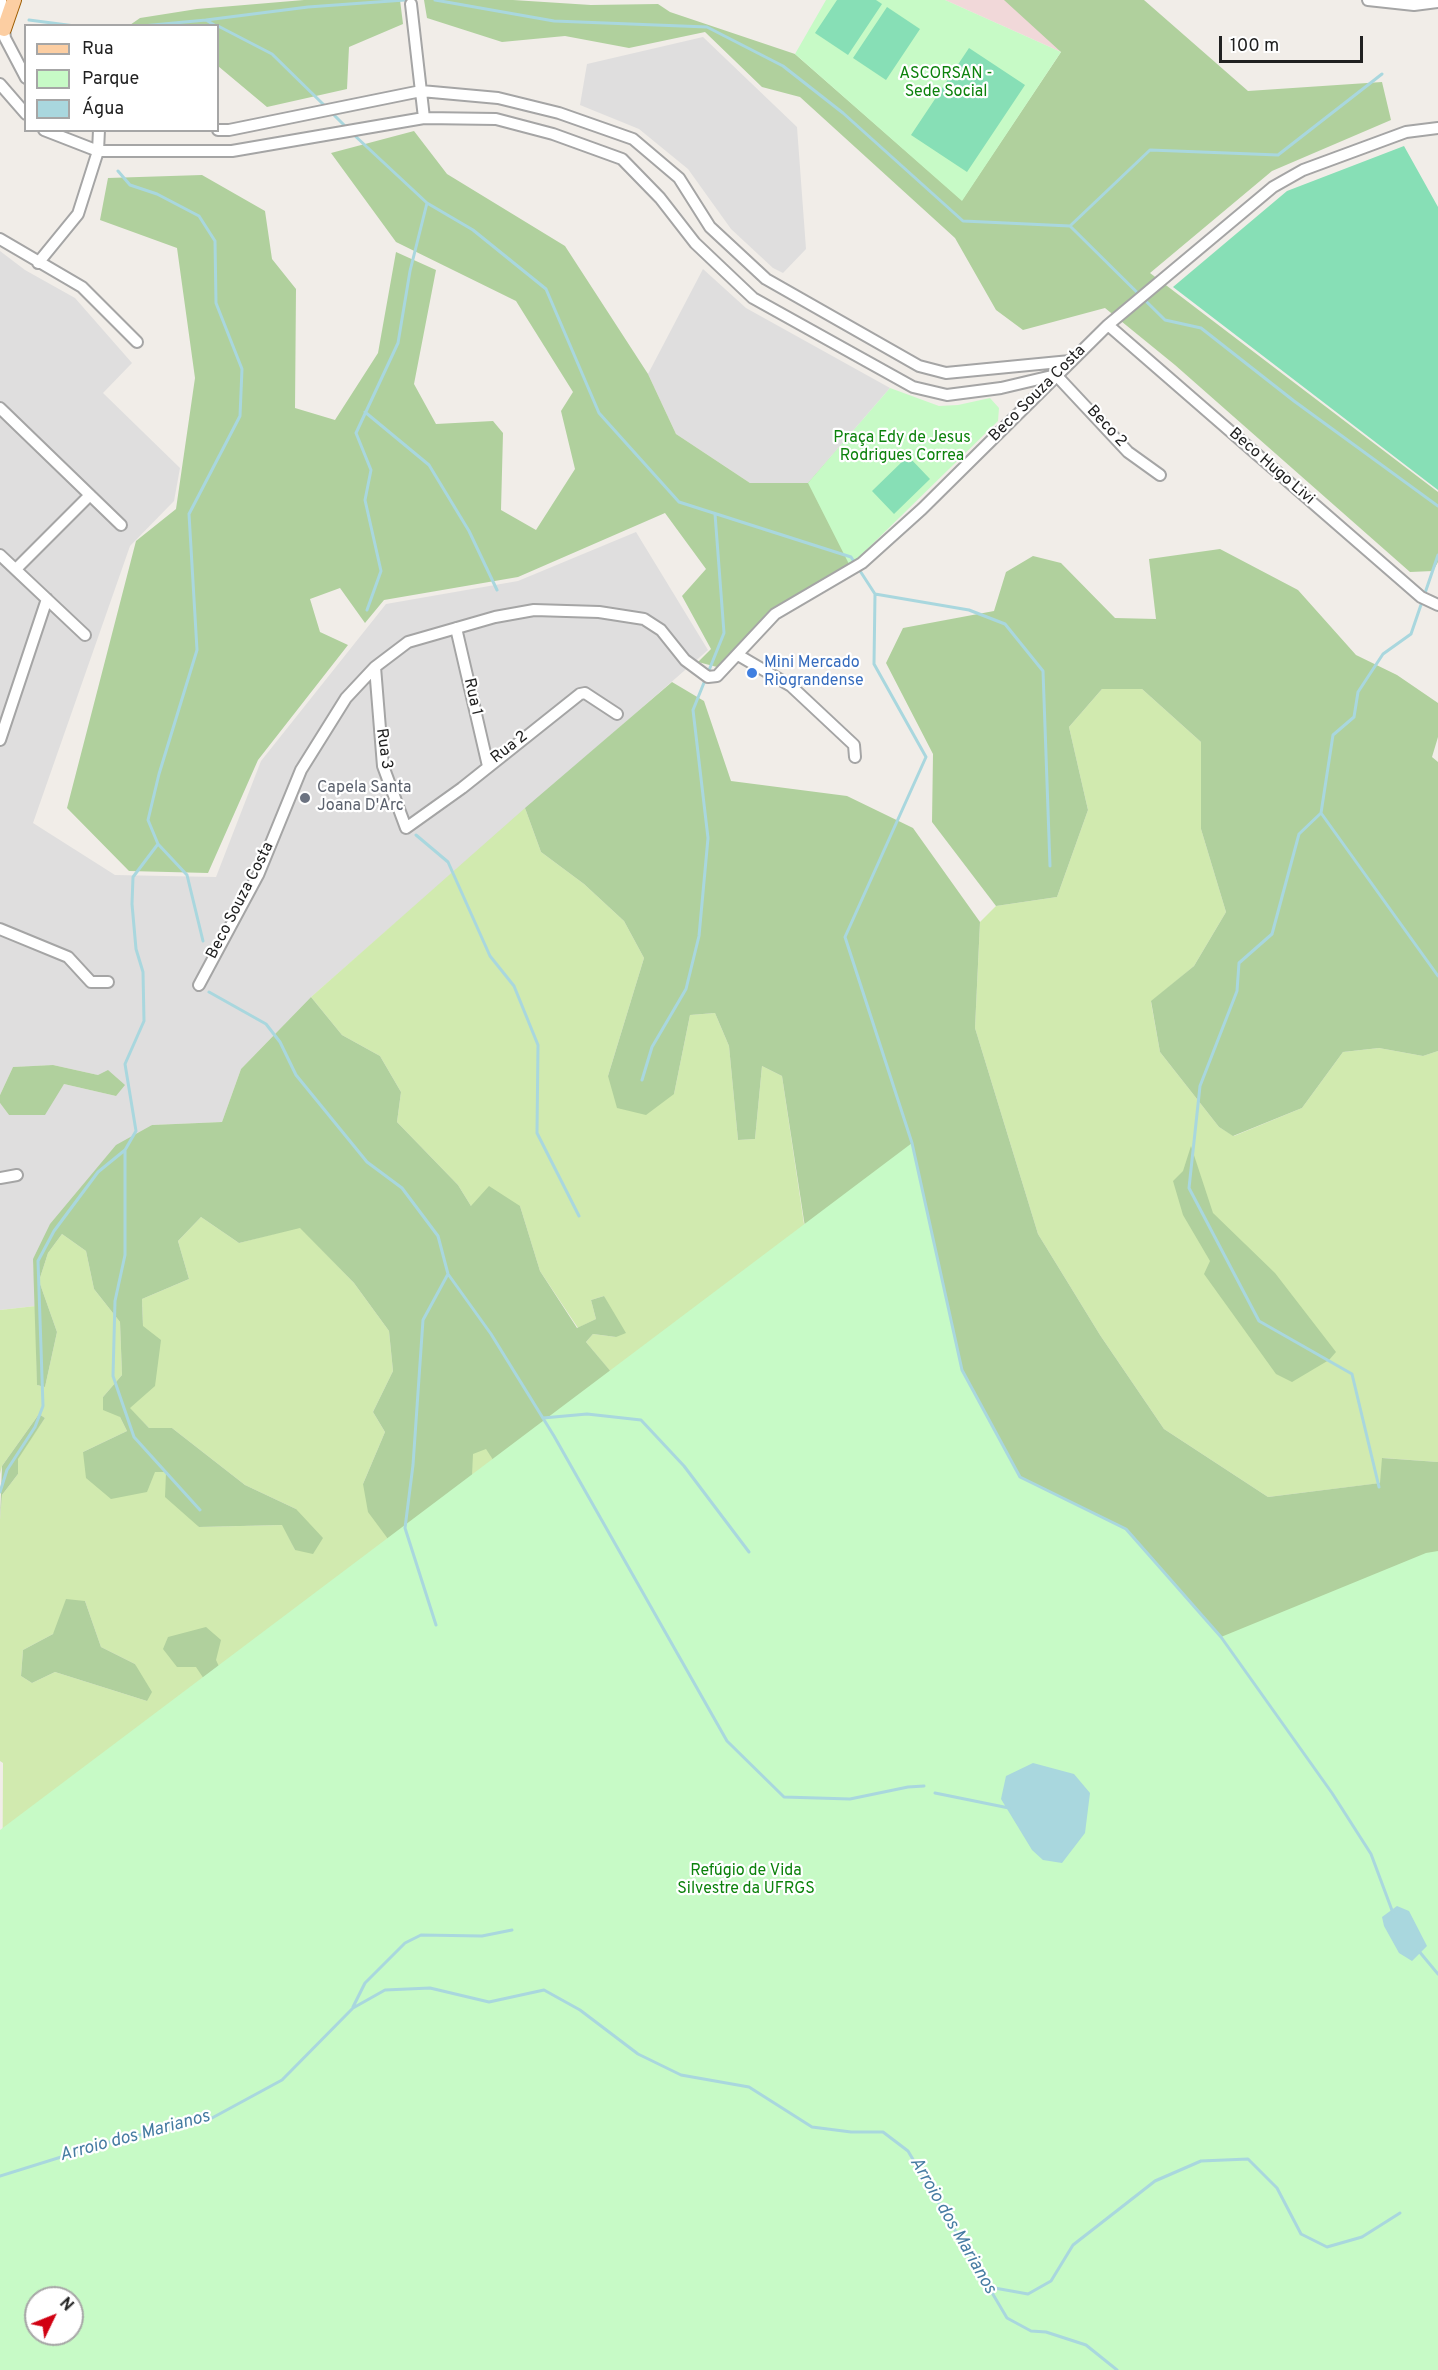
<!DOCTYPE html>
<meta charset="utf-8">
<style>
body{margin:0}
#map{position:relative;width:1438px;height:2370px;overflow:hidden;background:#f1ede8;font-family:Overpass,sans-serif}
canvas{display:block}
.legend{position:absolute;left:24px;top:24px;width:195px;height:108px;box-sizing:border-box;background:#fff;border:2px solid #a6a6a6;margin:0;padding:8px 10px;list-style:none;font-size:18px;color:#212121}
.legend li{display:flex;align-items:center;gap:12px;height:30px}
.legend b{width:30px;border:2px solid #a6a6a6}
.north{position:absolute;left:24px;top:2286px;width:60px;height:60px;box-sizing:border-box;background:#fff;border:2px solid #a6a6a6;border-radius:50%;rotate:47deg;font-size:16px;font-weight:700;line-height:24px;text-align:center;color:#212121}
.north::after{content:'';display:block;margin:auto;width:21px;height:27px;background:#d10112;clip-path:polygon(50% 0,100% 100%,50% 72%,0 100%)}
.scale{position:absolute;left:1219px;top:36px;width:144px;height:27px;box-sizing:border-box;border:3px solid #212121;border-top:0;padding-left:8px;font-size:18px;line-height:21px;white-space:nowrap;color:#212121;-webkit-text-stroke:4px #fff;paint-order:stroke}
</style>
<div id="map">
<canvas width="1438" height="2370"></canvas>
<ul class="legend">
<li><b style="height:8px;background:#fccea2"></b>Rua</li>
<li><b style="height:16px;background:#c7fac6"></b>Parque</li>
<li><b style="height:16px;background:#a9d7de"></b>Água</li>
</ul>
<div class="north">N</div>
<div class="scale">100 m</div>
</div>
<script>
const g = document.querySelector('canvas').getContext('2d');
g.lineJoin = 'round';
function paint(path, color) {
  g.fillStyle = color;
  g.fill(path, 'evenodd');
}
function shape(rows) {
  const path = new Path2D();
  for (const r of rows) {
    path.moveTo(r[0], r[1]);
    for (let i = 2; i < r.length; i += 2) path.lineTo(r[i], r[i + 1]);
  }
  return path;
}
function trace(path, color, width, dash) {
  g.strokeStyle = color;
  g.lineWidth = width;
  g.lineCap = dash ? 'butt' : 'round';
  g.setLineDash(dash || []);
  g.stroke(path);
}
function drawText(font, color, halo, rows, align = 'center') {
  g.font = font + ' Overpass,sans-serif';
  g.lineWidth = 4.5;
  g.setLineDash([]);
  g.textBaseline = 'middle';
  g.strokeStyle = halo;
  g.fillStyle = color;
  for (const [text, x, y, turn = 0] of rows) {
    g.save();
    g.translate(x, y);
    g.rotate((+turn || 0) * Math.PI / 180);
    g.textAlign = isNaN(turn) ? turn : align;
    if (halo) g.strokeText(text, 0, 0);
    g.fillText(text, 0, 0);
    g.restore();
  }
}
const residential = shape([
 [703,37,797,127,806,249,783,273,773,268,731,229,688,169,639,129,580,105,587,64],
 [0,251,25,270,75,298,132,363,103,393,180,468,174,501,130,546,33,823,115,875,216,877,261,761,386,604,518,581,636,532,708,650,311,997,241,1069,222,1122,152,1125,33,1259,36,1306,0,1310,0,1103,9,1115,64,1084,116,1096,98,1075,53,1065,13,1067,0,1095],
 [703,269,746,308,890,388,808,483,750,483,676,434,648,374]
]);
const commercial = shape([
 [945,0,1087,0,1061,52]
]);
const grass = shape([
 [1102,689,1142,689,1201,742,1201,829,1226,912,1194,966,1151,1002,1160,1052,1219,1127,1234,1136,1302,1108,1343,1052,1379,1048,1423,1056,1438,1051,1438,1462,1383,1458,1381,1483,1268,1497,1164,1429,1100,1335,1038,1234,975,1028,980,922,996,906,1057,897,1088,810,1069,727],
 [525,808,541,852,584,884,624,921,644,958,608,1076,674,1094,690,1015,715,1013,729,1046,738,1140,755,1139,762,1066,782,1076,804,1224,1438,2370,0,2370,3,1763,0,1761,0,1520,2,1495,18,1474,17,1459,45,1418,39,1414,2,1466,0,1474,0,1310,36,1306,37,1385,45,1387,57,1332,39,1281,48,1253,62,1234,86,1251,94,1289,120,1322,122,1375,103,1397,120,1417,127,1431,83,1452,155,1472,166,1472,199,1527,283,1525,295,1550,296,1509,245,1485,172,1428,149,1428,129,1408,143,1326,142,1299,189,1279,178,1241,201,1217,239,1243,300,1227,354,1283,389,1331,393,1371,373,1412,385,1432,363,1484,486,1448,493,1458,610,1371,586,1342,593,1334,616,1337,604,1296,591,1300,596,1319,578,1328,540,1271,520,1206,471,1206,458,1185,397,1122,401,1092,380,1056,342,1035,311,997],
 [85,1601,101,1647,135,1664,147,1701,55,1672,32,1683,21,1676,23,1650,53,1634],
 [36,2298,72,2298,72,2334,36,2334]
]);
const forest = shape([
 [304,0,400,0,403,24,349,47,347,89,267,107,218,66,218,26,130,25,140,18,197,9],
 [424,0,513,0,591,5,658,4,670,12,795,54,962,200,1061,52,1004,0,1144,0,1248,91,1382,82,1391,120,1272,171,1150,273,1438,492,1438,562,1433,571,1410,572,1175,365,1105,308,1023,330,996,310,955,238,800,97,762,87,705,32,629,48,565,36,502,42,427,18],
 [414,131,447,174,565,246,648,374,676,434,750,483,808,483,865,418,850,566,766,614,737,652,717,667,698,662,711,649,682,596,706,569,665,513,518,577,384,600,365,623,340,588,310,599,320,632,348,645,258,760,208,873,129,871,67,808,136,541,176,509,195,378,177,248,100,220,108,178,202,175,265,211,272,259,296,289,295,408,335,420,378,353,396,252,436,270,414,384,436,424,493,421,503,433,501,510,536,530,575,469,561,411,573,392,516,301,396,242,331,153],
 [1220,549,1298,590,1356,655,1397,675,1438,703,1438,737,1432,757,1438,762,1438,1051,1423,1056,1379,1048,1343,1052,1302,1108,1233,1136,1219,1127,1160,1052,1151,1001,1194,966,1226,912,1201,829,1201,742,1142,689,1102,689,1069,727,1088,810,1057,897,996,906,932,822,933,754,886,663,903,628,994,611,1006,572,1033,556,1061,563,1115,618,1156,619,1149,559],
 [672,682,704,701,731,781,847,796,913,828,980,922,975,1028,1038,1234,1100,1335,1164,1429,1268,1497,1380,1483,1382,1458,1438,1462,1438,1576,1385,1881,810,1260,782,1076,762,1066,755,1139,738,1140,729,1046,715,1013,690,1015,674,1094,646,1115,617,1108,608,1076,644,958,624,921,584,884,541,852,525,808],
 [311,997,342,1035,380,1056,401,1092,397,1122,458,1185,471,1206,489,1186,520,1206,540,1271,577,1328,596,1319,591,1300,604,1296,626,1333,616,1337,593,1334,586,1342,633,1398,525,1509,486,1449,473,1454,470,1519,391,1543,368,1512,363,1484,385,1432,373,1412,393,1371,389,1331,354,1283,300,1228,239,1243,201,1217,178,1241,189,1279,142,1299,143,1326,161,1340,155,1386,130,1408,149,1428,172,1428,245,1485,296,1509,323,1538,313,1554,295,1550,282,1525,199,1527,165,1497,166,1472,155,1472,147,1492,111,1499,86,1478,83,1452,127,1431,120,1417,103,1410,103,1397,122,1375,120,1322,94,1289,86,1251,62,1234,48,1253,39,1281,57,1332,45,1387,37,1385,33,1259,50,1224,116,1145,152,1125,222,1122,241,1069],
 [53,1065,98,1075,108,1070,125,1085,116,1096,64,1084,45,1115,9,1115,0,1103,0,1095,13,1067],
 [1191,1146,1213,1213,1275,1273,1336,1352,1329,1360,1292,1382,1276,1374,1204,1274,1210,1261,1183,1215,1173,1181,1183,1171],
 [39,1414,45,1418,18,1459,18,1474,2,1495,0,1520,2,1466],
 [66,1599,85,1601,101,1647,135,1664,152,1692,147,1701,55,1672,32,1683,21,1676,23,1650,53,1634],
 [206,1627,221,1640,216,1660,223,1675,216,1697,196,1667,177,1667,163,1649,168,1637]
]);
const park = shape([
 [826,0,945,0,1061,52,962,201,795,54],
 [890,388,939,406,958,405,990,398,999,408,998,421,850,566,808,483],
 [912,1143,962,1370,1020,1477,1126,1529,1221,1637,1426,1553,1438,1551,1438,2370,0,2370,0,1830],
 [36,2298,72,2298,72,2334,36,2334]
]);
const pitch = shape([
 [837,0,876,0,882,4,848,55,815,33],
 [887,7,920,29,886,80,853,58],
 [969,48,1025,85,967,172,911,135],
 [1404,146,1438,207,1438,490,1173,287,1287,191],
 [908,456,930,479,894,514,872,491]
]);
const water = shape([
 [1033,1763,1074,1774,1090,1793,1085,1833,1062,1863,1043,1860,1032,1850,1001,1799,1006,1776],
 [1397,1906,1409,1911,1427,1946,1412,1961,1399,1953,1384,1926,1382,1917]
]);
const stream = shape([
 [435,0,554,21,707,27,783,66,843,113,963,221,1070,226,1165,320,1201,328,1294,401,1438,506],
 [29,20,75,26],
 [206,20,308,7,405,0],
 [142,26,206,20,216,26],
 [218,26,272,54,325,106],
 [332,113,346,127],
 [353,134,427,203,473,230,546,289,599,413,679,502,851,557,875,594,874,664,926,757,845,937,912,1143,962,1370,1020,1477,1126,1529,1221,1637,1332,1793,1371,1854,1393,1913],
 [1070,226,1150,150,1278,155,1382,74],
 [365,412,429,465,469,531,497,590],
 [875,594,969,610,1005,624,1043,671,1050,866],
 [367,610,381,571,365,500,371,470,356,433,398,343,410,271,427,203],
 [1321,813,1438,976],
 [416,835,448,862,490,956,514,986,538,1045,537,1133,579,1216],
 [158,844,187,875,203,941],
 [209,992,266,1024,280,1042,296,1075,367,1162,402,1188,438,1236,448,1274,491,1334,554,1436,727,1741,784,1797,850,1799,908,1787,924,1786],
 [642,1080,652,1047,686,989,699,936,708,838,693,710,724,633,715,514],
 [125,1150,125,1255,115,1301,113,1376,134,1437,200,1510],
 [543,1418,587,1414,641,1420,684,1466,749,1552],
 [1379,1487,1352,1374,1259,1321,1189,1188,1200,1086,1237,991,1239,963,1272,934,1299,834,1321,813,1333,735,1354,717,1358,692,1383,654,1411,634,1438,555],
 [0,1492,7,1470,35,1427,43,1406,38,1261,54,1231,98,1172,125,1150,136,1131,125,1064,144,1021,143,972,136,949,132,904,133,877,158,844,148,820,159,774,197,650,189,514,240,416,242,369,216,303,215,241,199,216,157,194,130,185,118,171],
 [436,1625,405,1528,413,1465,423,1320,448,1274],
 [935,1793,1009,1808],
 [1418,1950,1438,1974],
 [353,2007,365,1983,405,1943,421,1935,482,1936,512,1930],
 [0,2176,106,2143,212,2118,282,2080,353,2008,385,1990,430,1988,489,2002,544,1990,580,2010,638,2054,681,2075,749,2087,812,2127,851,2132,883,2132,908,2151,1007,2318,1031,2331,1046,2332,1086,2345,1117,2370],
 [989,2287,1028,2294,1051,2281,1073,2245,1155,2181,1201,2161,1248,2159,1277,2188,1301,2234,1327,2247,1362,2237,1400,2213]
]);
const minor = shape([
 [1,0,5,38,26,78],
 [1368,0,1414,5,1438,2],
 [411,4,424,118],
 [0,84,26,114],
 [44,130,98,151,232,151,424,118,496,119,553,134,622,159,660,198,695,243,753,298,913,387,947,395,1001,388,1056,375],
 [218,130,229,130,421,91,498,98,559,113,633,139,679,178,710,227,766,279,919,366,946,373,1070,361],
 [0,239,82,287,137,342],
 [38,263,78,214,98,151,99,130],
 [1108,325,1421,597,1438,605],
 [1056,375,1128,452,1160,475],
 [0,408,121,525],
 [0,555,85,635],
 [16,569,90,495],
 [456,628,488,766],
 [738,655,791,686,854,745,855,757],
 [375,667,383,766,406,828,462,788,580,694,585,693,617,714],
 [0,740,47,599],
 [0,929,68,957,91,982,108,982],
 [199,985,258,875,301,770,346,698,375,667,408,642,495,617,534,610,599,612,644,619,661,630,685,660,708,677,717,676,775,614,862,563,922,509,1108,325,1273,187,1303,170,1406,132,1438,128],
 [0,1178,17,1175]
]);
const major = shape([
 [4,29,14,0]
]);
const markers = [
 [752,673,6,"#3f7fe0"],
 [305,798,6,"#6b7280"]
];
const parkNames = [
 ["ASCORSAN -",946,75],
 ["Sede Social",946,93],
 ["Praça Edy de Jesus",902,439],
 ["Rodrigues Correa",902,457],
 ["Refúgio de Vida",746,1872],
 ["Silvestre da UFRGS",746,1890]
];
const streetNames = [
 ["Beco Souza Costa",1038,394,-45],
 ["Beco 2",1106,427,47],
 ["Beco Hugo Livi",1271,467,41],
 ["Rua 1",472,697,77],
 ["Rua 2",510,748,-38],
 ["Rua 3",383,749,82],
 ["Beco Souza Costa",241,901,-63]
];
const shopNames = [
 ["Mini Mercado",764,664],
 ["Riograndense",764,682]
];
const worshipNames = [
 ["Capela Santa",317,789],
 ["Joana D'Arc",317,807]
];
const waterNames = [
 ["Arroio dos Marianos",135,2137,-15],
 ["Arroio dos Marianos",952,2226,60]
];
paint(residential, '#dfdede');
paint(commercial, '#f1d8d9');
paint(grass, '#d1eaaf');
paint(forest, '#b0d09d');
paint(park, '#c7fac6');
paint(pitch, '#87dfb6');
paint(water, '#a9d7de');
trace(stream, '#a9d7de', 3);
trace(minor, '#a5a5a5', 14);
trace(major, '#9d5c01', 16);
trace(minor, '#fff', 10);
trace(major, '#fccea2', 14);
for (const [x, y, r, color] of markers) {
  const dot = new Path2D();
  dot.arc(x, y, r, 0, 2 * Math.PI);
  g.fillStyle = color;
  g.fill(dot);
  trace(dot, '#fff', 2);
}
drawText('16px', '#0c820c', '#fff', parkNames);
drawText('16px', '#212121', '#fff', streetNames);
drawText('16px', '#366cbe', '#fff', shopNames, 'left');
drawText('16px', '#5b616d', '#fff', worshipNames, 'left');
drawText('italic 18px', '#467ca2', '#fff', waterNames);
</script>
